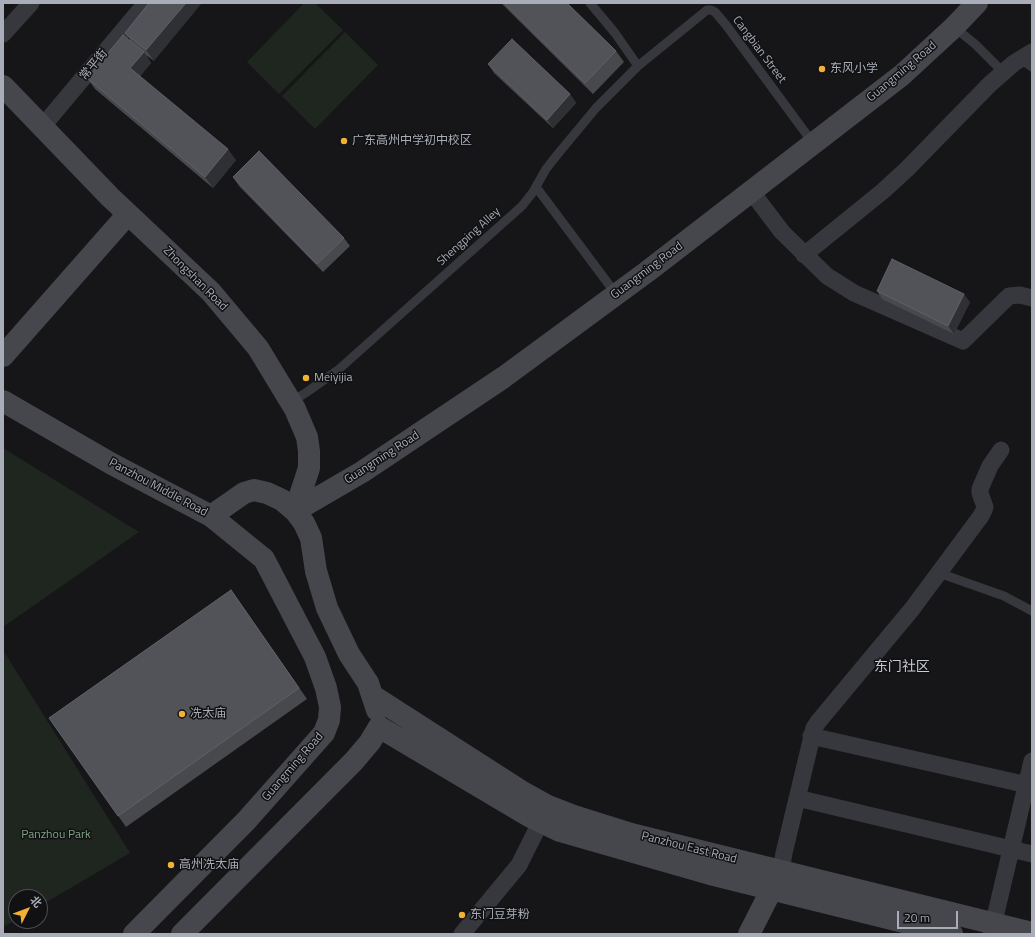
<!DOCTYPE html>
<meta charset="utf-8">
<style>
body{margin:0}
#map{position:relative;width:1035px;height:937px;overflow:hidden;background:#161618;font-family:"Titillium Web","Noto Sans SC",sans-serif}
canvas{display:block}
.frame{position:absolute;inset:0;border:4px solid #a8adb8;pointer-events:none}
.north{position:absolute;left:8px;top:889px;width:40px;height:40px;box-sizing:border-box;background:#111113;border:1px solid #4d4f55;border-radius:50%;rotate:48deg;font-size:11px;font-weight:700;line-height:16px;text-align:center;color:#a8adb8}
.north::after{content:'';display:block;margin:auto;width:14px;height:18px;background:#f2b134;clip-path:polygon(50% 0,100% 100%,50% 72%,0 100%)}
.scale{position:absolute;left:897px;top:911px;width:61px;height:18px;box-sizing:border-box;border:2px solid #a8adb8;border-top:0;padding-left:5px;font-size:12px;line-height:14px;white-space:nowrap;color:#a8adb8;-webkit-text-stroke:3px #111113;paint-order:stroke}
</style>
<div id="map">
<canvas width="1035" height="937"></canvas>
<div class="frame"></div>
<div class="north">北</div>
<div class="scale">20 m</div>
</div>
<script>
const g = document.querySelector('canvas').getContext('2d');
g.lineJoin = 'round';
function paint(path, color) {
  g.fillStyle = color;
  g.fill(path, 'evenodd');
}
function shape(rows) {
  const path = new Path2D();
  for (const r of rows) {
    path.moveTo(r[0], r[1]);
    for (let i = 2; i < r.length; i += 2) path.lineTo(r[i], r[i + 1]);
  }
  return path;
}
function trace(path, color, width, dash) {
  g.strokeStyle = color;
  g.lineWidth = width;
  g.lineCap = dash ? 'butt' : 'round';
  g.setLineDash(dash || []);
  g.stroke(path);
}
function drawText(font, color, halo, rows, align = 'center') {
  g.font = font + ' "Titillium Web","Noto Sans SC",sans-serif';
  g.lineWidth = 3;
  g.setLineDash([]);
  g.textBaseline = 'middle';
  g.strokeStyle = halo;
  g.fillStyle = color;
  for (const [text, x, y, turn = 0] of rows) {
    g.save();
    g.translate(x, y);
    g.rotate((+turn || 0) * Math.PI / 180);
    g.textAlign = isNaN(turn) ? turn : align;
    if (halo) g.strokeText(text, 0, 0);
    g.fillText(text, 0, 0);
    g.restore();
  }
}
const green = shape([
 [304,3,315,3,343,30,279,94,247,62],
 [345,32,378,65,315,129,282,96],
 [3,448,139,532,3,627],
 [3,650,130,853,40,906,40,897,16,897,16,920,3,927]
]);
const lane = shape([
 [590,3,615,33,638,66],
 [954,27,975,44,1003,72],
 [1021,59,1032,67],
 [536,187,616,294],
 [291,402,307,392,338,370,522,206,533,192,546,169,557,155,596,108,638,66,707,10,711,10,715,12,726,25,813,143],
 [939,573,1004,596,1032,611]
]);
const street = shape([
 [3,34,31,3],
 [42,127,146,3],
 [751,191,782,232,827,276,854,293,963,341,1009,296,1020,295,1032,298],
 [804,255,883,191,907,169,990,84,1014,63,1032,52],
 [811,736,1032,786],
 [797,798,1032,854],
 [781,871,784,853,814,728,818,722,912,609,981,516,984,510,985,507,980,493,980,489,990,466,1001,450],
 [462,934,519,865,546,811],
 [991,934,1032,761]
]);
const secondary = shape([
 [3,86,110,197,211,292,258,348,295,409,307,437,309,451,309,468,295,511],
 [3,356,128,214],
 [3,401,112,464,211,516,264,559,315,657,326,688,330,707,329,720,324,733,246,821,134,934],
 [295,511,362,472,504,377,648,271,902,75,954,27,977,3],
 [211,516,244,493,254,490,267,493,282,500,295,511,304,523,311,538,316,571,327,608,349,654,368,683,377,710],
 [373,696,521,791,548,806,574,816,631,834,1032,933],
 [379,727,529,816,560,831,710,874,952,934],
 [182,934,354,761,370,742,379,727],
 [749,934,778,877]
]);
const wall = shape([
 [149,3,154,61,146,55,151,63,140,76,236,160,213,188,95,89,87,78,130,40,125,33],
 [501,3,567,3,616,51,624,62,593,94],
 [488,64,570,94,576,103,553,128,494,73],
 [233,177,344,238,350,246,323,272,239,186],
 [877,291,970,302,954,334,882,299],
 [231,590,307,699,126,827,49,718]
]);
const shadedWall = shape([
 [186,3,202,3,154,61,146,50],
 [144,52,151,63,138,79,130,68],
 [570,94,576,103,553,128,547,120],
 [228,149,236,160,213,188,205,177],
 [964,294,970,302,954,334,948,326]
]);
const building = shape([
 [149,3,186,3,146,50,125,33,149,3],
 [504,3,567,3,616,51,585,83,504,3],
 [123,35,144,52,130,68,228,149,205,177,87,78,123,35],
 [512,39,570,94,547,120,488,64,512,39],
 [259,151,344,238,317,264,233,177,259,151],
 [892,259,964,294,948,326,877,291,892,259],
 [231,590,299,688,118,816,49,718,231,590]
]);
const markers = [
 [822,69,4,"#f2b134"],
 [344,141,4,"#f2b134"],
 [306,378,4,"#f2b134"],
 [182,714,4,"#f2b134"],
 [171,865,4,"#f2b134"],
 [462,915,4,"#f2b134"]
];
const streetNames = [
 ["Cangbian Street",759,50,53],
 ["常平街",94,65,-50],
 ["Guangming Road",902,72,-40],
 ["Shengping Alley",469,237,-42],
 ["Guangming Road",647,271,-37],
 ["Zhongshan Road",195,279,45],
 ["Guangming Road",382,458,-33],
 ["Panzhou Middle Road",158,488,28],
 ["Guangming Road",293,767,-49],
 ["Panzhou East Road",689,848,14]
];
const poiNames = [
 ["东风小学",830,69],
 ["广东高州中学初中校区",352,141],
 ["Meiyijia",314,378],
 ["冼太庙",190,714],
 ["高州冼太庙",179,865],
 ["东门豆芽粉",470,915]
];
const parkNames = [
 ["Panzhou Park",56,835]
];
const quarterNames = [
 ["东门社区",902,668]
];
paint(green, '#1e261f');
trace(lane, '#37383d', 9);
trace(street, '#37383d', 17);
trace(secondary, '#45474d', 22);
paint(wall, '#47494d');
paint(shadedWall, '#2f3033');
paint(building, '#525359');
trace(building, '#5f6168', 1);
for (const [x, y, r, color] of markers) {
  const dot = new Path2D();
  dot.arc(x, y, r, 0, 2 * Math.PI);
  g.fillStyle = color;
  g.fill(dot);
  trace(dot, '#111113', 1.5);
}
drawText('12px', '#a8adb8', '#111113', streetNames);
drawText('12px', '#a8adb8', '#111113', poiNames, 'left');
drawText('12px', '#7fa381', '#111113', parkNames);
drawText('14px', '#c9ccd4', '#111113', quarterNames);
</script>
